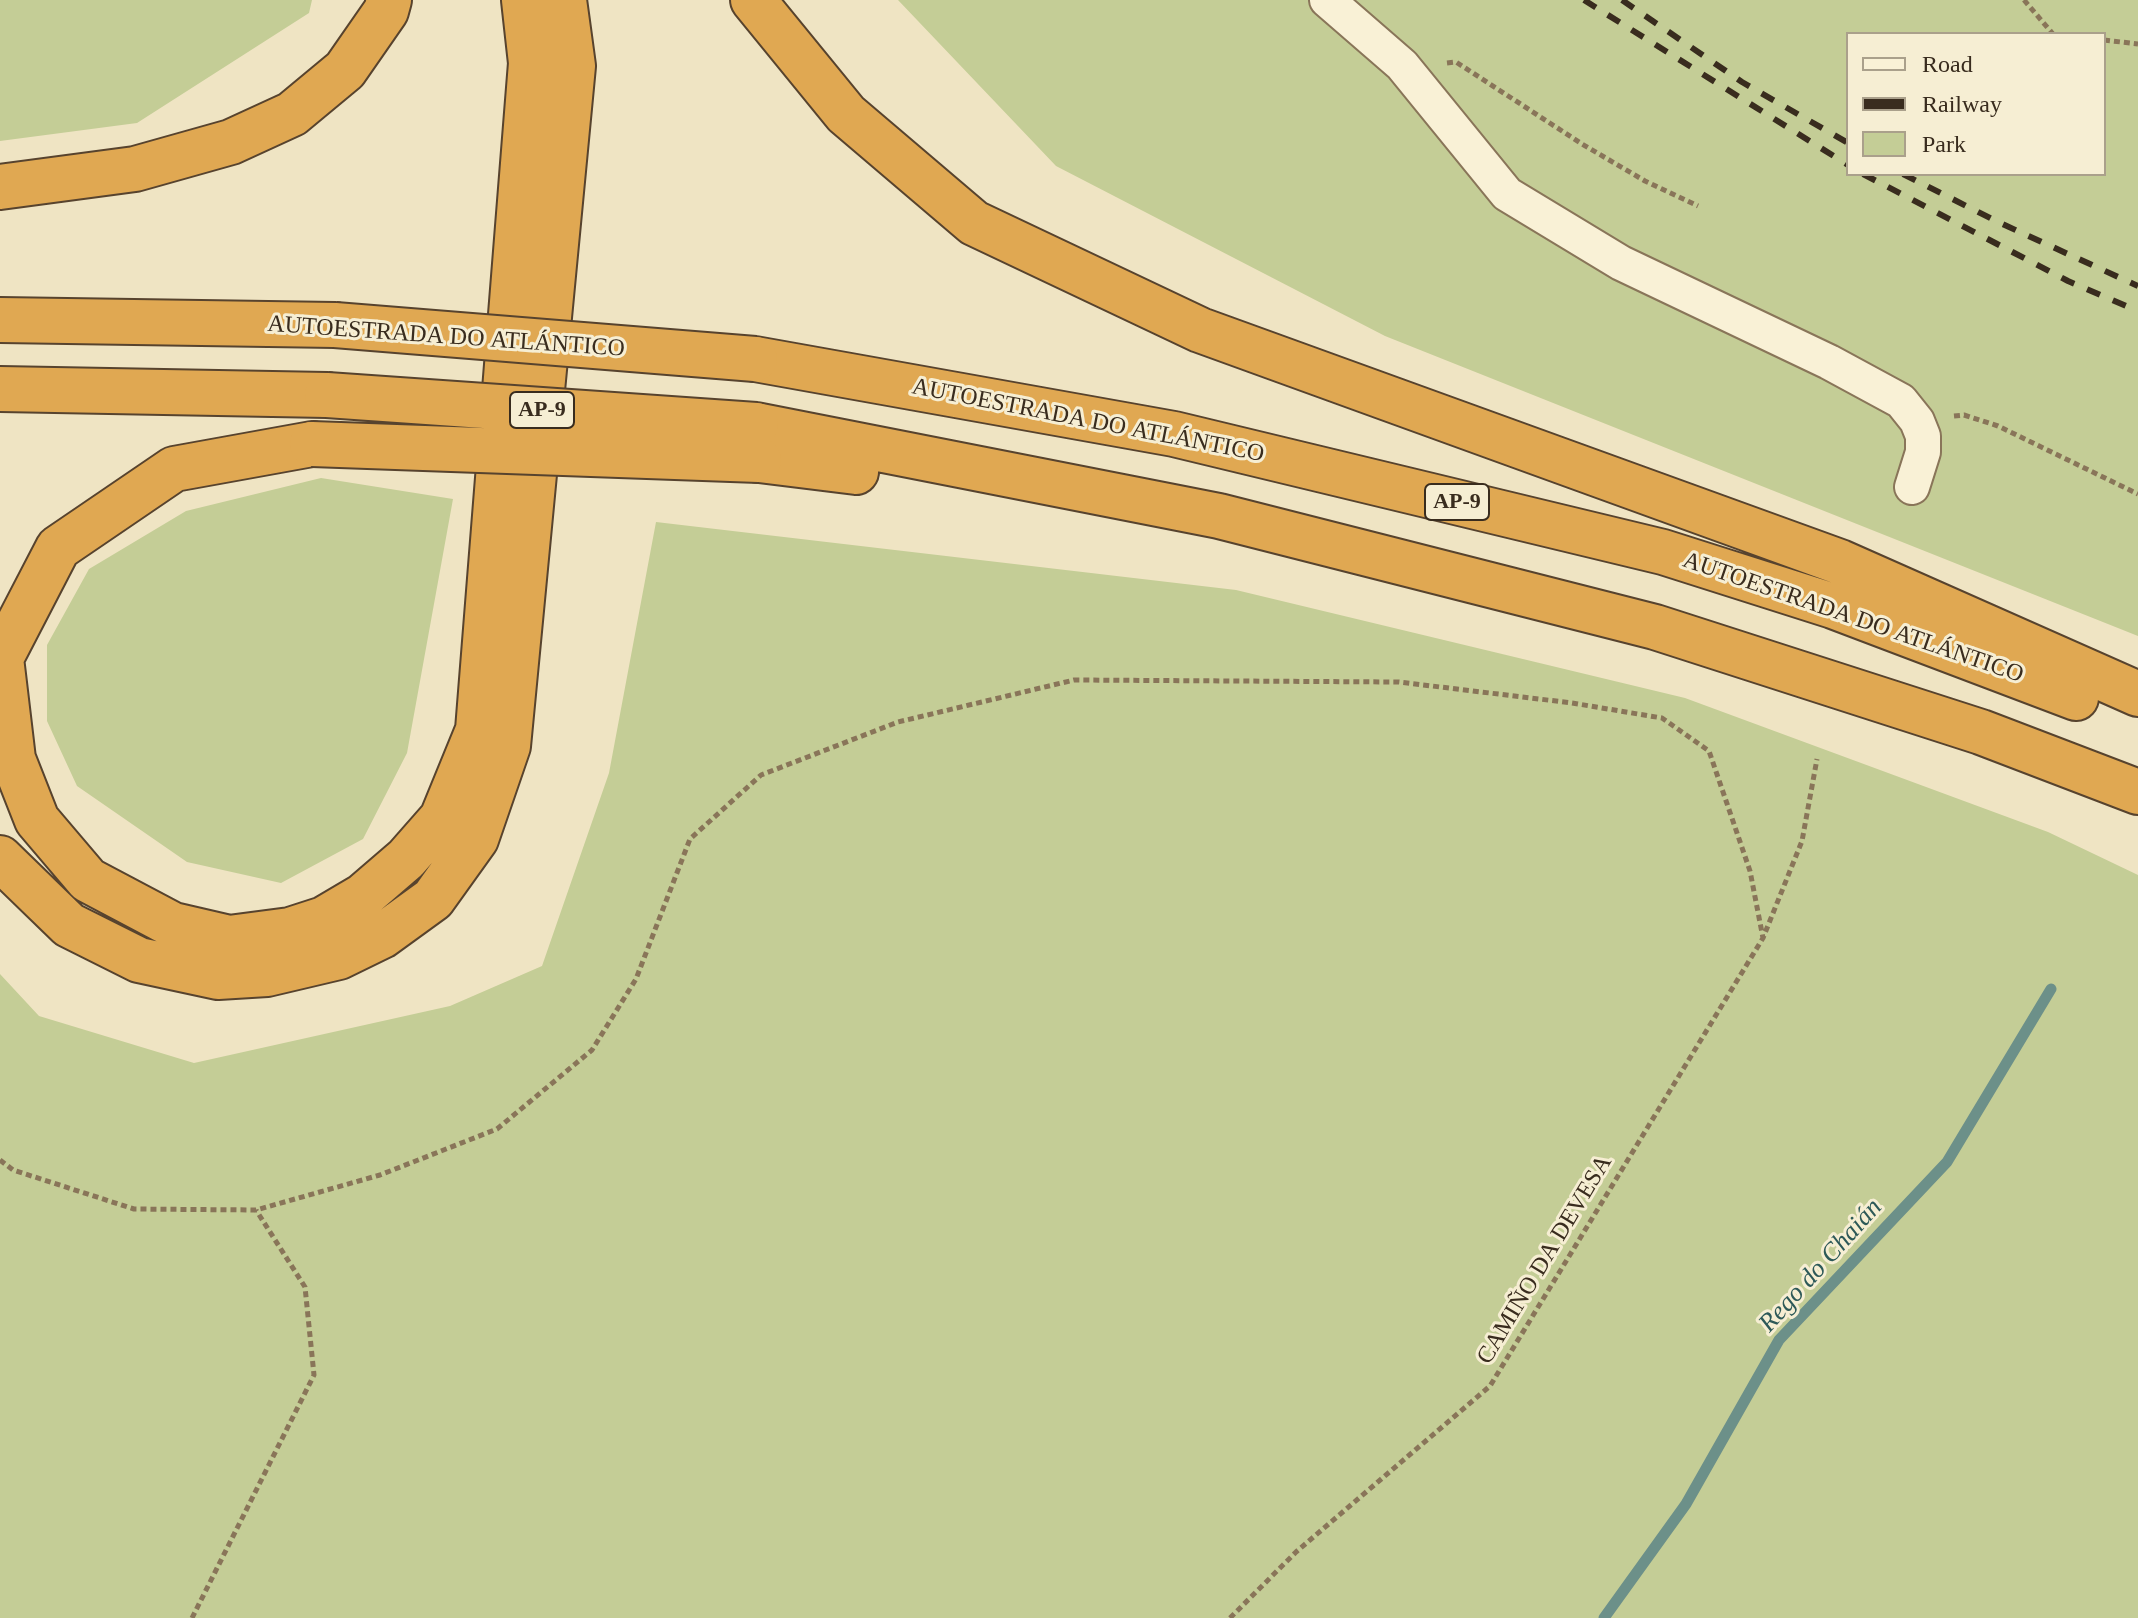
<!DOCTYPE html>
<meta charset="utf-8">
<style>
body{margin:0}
#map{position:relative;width:2138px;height:1618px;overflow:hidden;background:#efe4c3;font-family:"Times New Roman",serif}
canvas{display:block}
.legend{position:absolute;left:1846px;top:32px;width:260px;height:144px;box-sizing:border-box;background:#f6eed3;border:2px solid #aaa08b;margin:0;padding:10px 14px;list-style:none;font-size:24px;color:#392c1e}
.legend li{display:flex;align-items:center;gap:16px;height:40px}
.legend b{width:40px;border:2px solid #aaa08b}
</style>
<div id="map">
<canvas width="2138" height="1618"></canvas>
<ul class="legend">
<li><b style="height:10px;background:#f9f1d6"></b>Road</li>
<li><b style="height:10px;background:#392c1e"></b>Railway</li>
<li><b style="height:22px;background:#c4cd96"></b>Park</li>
</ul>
</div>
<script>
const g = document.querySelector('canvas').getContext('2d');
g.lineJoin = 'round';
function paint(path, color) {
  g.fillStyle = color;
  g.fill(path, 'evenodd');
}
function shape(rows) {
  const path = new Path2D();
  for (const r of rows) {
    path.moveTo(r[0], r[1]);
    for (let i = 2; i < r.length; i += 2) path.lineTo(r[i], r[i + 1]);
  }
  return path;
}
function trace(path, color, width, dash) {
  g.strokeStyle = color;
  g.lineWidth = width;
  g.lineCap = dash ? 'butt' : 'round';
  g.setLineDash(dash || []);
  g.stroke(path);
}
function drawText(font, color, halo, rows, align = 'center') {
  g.font = font + ' "Times New Roman",serif';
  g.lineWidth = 6;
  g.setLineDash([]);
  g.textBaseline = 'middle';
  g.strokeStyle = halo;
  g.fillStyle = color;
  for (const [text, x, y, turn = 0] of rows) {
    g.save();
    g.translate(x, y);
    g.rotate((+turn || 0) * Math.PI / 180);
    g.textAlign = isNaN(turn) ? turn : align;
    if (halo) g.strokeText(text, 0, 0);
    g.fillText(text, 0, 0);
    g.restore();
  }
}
const green = shape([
 [0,0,312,0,309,13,137,123,0,141],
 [898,0,2138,0,2138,636,1385,336,1056,166],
 [1848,34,2104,34,2104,174,1848,174],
 [321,478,453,499,407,753,363,839,281,883,187,862,77,786,47,721,47,645,89,569,186,511],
 [656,522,1236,590,1685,698,2048,832,2138,875,2138,1618,0,1618,0,974,39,1016,194,1063,450,1006,542,966,609,773]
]);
const stream = shape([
 [1604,1618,1686,1504,1779,1340,1947,1162,2051,989]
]);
const path = shape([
 [2024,0,2053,34],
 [2104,40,2138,44],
 [1447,63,1456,62,1582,144,1645,181,1698,206],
 [1954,416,1964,415,1998,426,2138,494],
 [0,1160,13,1170,134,1209,256,1210,380,1175,497,1129,592,1050,636,979,690,839,761,775,898,722,1074,680,1399,682,1572,703,1662,718,1709,751,1750,871,1763,938],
 [192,1618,314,1375,305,1287,256,1210],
 [1230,1618,1296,1552,1490,1386,1763,938,1802,841,1817,759]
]);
const minor = shape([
 [1327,0,1402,65,1507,194,1621,263,1829,362,1901,401,1917,421,1923,436,1923,452,1912,487]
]);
const motorway = shape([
 [753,0,846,114,974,223,1200,330,1840,562,2138,694],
 [0,187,135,169,231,142,292,114,345,70,386,11,389,0],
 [0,320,335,325],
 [755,359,1174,434,1663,552,1833,606,2076,698],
 [0,389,327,395],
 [756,425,1219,516,1655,627,1981,732,2138,792],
 [312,444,174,469,58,548,1,658,13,759,37,820,88,880,173,925,229,938,290,930,324,919,363,896,406,859,442,818,478,730,531,63,524,0],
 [759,460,856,472],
 [0,858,69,925,139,960,218,977,267,974,339,957,382,936,433,899,476,839,508,746,573,66,564,0]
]);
const rail = shape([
 [1584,0,1848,165],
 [1622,0,1742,82,1848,143],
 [1863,174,2068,281,2138,311],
 [1903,174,1998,222,2138,286]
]);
const motorwayBridge = shape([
 [335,325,755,359],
 [327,395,756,425],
 [312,444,759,460]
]);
const shields = [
 [542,410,64],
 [1457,502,64]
];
const shieldNames = [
 ["AP-9",542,410],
 ["AP-9",1457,502]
];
const streetNames = [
 ["AUTOESTRADA DO ATLÁNTICO",446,337,4],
 ["AUTOESTRADA DO ATLÁNTICO",1088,421,11],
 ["AUTOESTRADA DO ATLÁNTICO",1853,618,19],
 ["CAMIÑO DA DEVESA",1545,1260,-59]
];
const waterNames = [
 ["Rego do Chaián",1821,1266,-48]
];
paint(green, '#c4cd96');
trace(stream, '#6c9089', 11);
trace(minor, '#897559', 38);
trace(motorway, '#57432e', 48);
trace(path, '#897559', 5, [6, 4]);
trace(minor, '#f9f1d6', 34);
trace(motorway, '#e0a852', 44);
trace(rail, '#392c1e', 6, [14, 14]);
trace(motorwayBridge, '#57432e', 48, []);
trace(motorwayBridge, '#e0a852', 44);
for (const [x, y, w] of shields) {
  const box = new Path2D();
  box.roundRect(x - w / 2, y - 18, w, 36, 6);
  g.fillStyle = '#f6eed3';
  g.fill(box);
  trace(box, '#392c1e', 2);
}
drawText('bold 22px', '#392c1e', null, shieldNames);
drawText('24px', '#392c1e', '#f6eed3', streetNames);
drawText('italic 26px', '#2d5958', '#f6eed3', waterNames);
</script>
